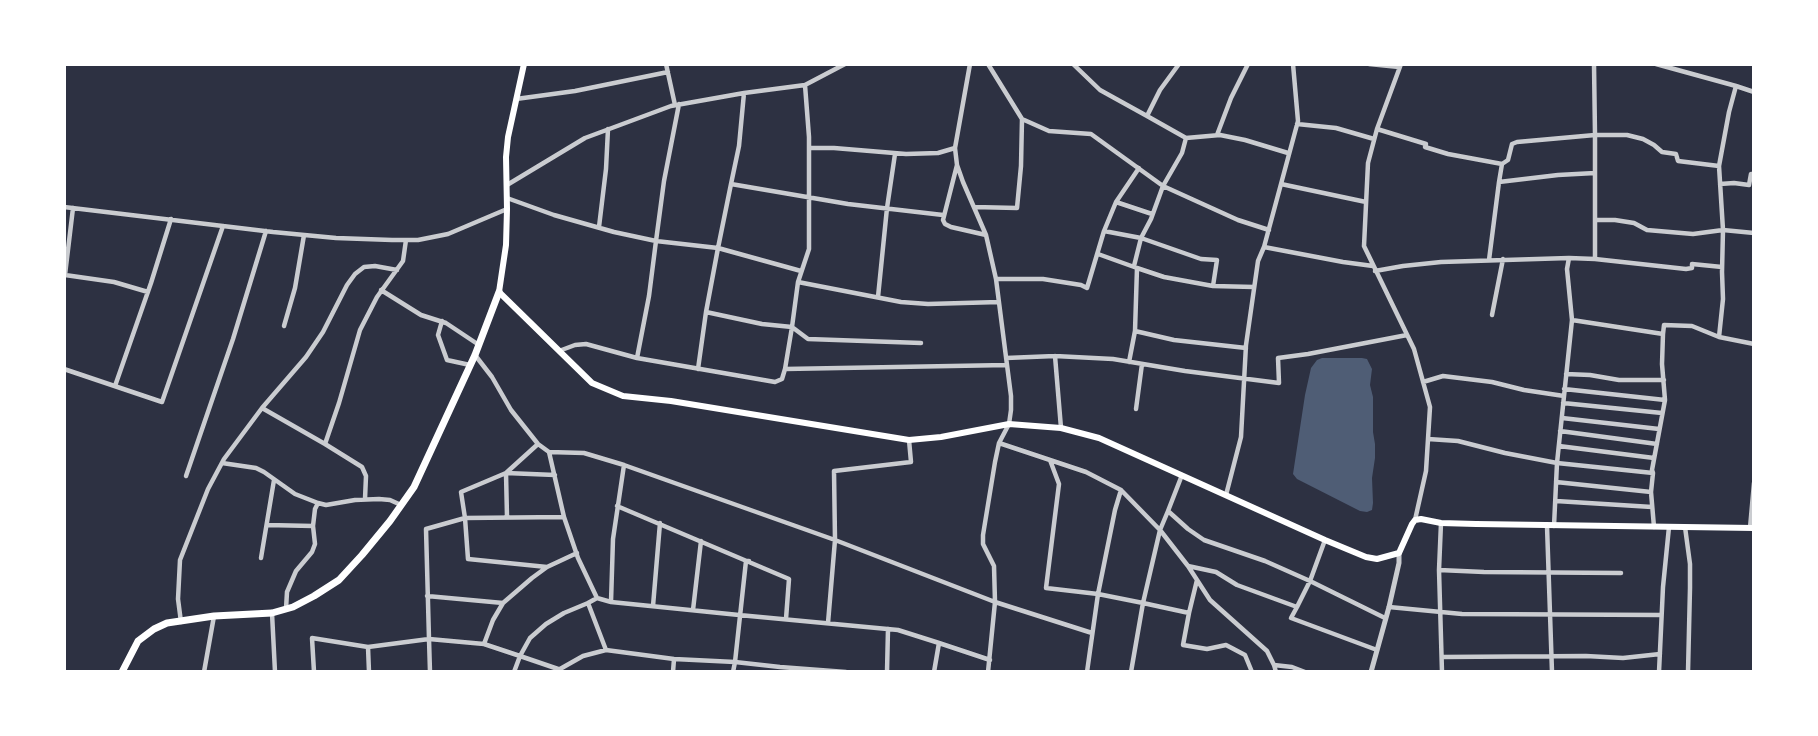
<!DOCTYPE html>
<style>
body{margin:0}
#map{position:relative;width:1818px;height:736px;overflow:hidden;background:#2d3142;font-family:Arial,sans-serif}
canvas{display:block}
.frame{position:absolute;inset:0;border:66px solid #fff;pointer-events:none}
</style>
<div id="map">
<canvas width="1818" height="736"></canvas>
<div class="frame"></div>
</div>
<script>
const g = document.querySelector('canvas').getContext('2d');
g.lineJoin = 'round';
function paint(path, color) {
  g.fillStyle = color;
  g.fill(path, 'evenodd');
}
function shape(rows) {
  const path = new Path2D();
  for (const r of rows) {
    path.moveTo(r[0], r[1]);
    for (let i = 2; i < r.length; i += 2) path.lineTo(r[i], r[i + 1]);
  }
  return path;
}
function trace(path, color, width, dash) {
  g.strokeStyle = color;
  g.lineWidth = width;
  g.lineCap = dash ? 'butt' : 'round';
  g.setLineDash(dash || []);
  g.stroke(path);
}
const water = shape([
 [1322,358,1362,358,1367,359,1372,369,1370,385,1373,397,1373,432,1375,444,1375,458,1372,478,1373,503,1372,510,1367,512,1360,511,1297,479,1293,474,1305,395,1311,368,1317,360]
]);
const minor = shape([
 [666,64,675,105],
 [970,64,955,148,957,165,963,182,986,235,996,279,1011,396,1011,410,1009,424,999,443,995,462,983,535,983,544,994,566,995,602,988,672],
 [988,64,1022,119,1049,131,1091,134,1163,186,1238,220,1269,230],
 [1073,64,1100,90,1147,116,1160,90,1179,64],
 [1369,64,1399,67],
 [1401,64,1377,129,1368,163,1364,246,1414,349,1430,407,1426,471,1415,520],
 [1656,64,1736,86],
 [805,85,744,93,739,146,731,184,848,204,943,215],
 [516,99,575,91,668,72],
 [1147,116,1186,138,1220,135,1245,140,1288,153],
 [1297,124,1336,128,1374,139],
 [1377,129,1426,144,1425,147,1448,154,1502,164,1508,160,1512,144,1517,142,1595,135,1594,64],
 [1217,135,1231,98,1248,64],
 [1186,138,1182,153,1163,186,1151,219,1141,238,1201,259,1217,260,1213,286,1254,287],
 [810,148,834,148,906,154,938,153,955,148],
 [1502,164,1499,182,1558,175,1595,173],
 [957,165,943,220,945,224,951,227,986,235],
 [1719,166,1678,161,1676,154,1662,152,1654,145,1643,139,1627,135,1595,135,1595,259,1569,258,1567,269,1572,320,1663,334,1664,325,1692,326,1719,337,1754,344],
 [731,184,718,248,801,271],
 [1281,184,1366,202],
 [1720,184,1734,183,1749,185,1751,174,1754,174],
 [507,185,585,138,671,106,744,93],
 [507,198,554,215,614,232,656,241,664,181,679,104],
 [1116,202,1152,214],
 [64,207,273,232,336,238,392,240,418,240,448,234,507,209],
 [974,207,1017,208,1021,166,1022,119],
 [73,208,65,275,114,282,148,292],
 [1595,220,1615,220,1634,223,1647,230,1693,234,1723,230,1719,166,1729,112,1736,86,1754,92],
 [599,227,606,169,608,129],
 [1264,247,1343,262,1373,266],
 [1098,254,1137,268,1135,331,1129,362],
 [1595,259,1686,269,1692,268,1692,264,1722,267],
 [1489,260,1499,182],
 [1134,266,1141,238,1104,231,1116,202,1139,168],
 [1137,268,1164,277,1213,286],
 [1375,271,1403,266,1441,262,1569,258],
 [996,279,1043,279,1081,285,1087,288,1104,231],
 [798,282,809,249,809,137,805,85,845,64],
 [381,290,421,315,446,323,479,345],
 [878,297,887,208,895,154],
 [999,302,928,304,901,302,798,282,792,327,785,369,1007,365],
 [1492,315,1503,259],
 [442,321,438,335,447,360,470,365],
 [284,326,295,288,304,235],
 [1135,331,1174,340,1246,348],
 [1719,337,1723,299,1722,272,1723,230,1754,233],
 [559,351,575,345,586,344,637,358,775,382,782,379,785,369],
 [475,355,492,377,511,410,538,444,549,452],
 [1055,356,1061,428],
 [637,358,649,296,656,241,718,248,706,312,762,324,792,327,808,339,921,343],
 [1006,358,1055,356,1113,359,1185,371,1279,383,1278,358,1308,354,1407,335],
 [64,369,162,402,223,226],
 [698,369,706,312],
 [1566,374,1590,375,1619,380,1664,380],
 [1423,382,1443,376,1492,382,1524,390,1564,396],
 [115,386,151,283,171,219],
 [1564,389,1665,400],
 [1563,403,1662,413],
 [262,408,325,444,362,467,366,476,365,499],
 [1136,409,1142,364],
 [1562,418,1659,429],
 [1560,431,1657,444],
 [1428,439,1458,441,1505,453,1557,463,1653,473,1652,470,1665,400,1662,364,1663,334],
 [909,440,911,462,834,471,835,540,995,602,1092,633],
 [999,443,1086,472,1121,490,1160,530,1143,603,1189,613,1183,645,1207,649,1226,645,1245,655,1252,672],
 [325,444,339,403,360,330,377,297,403,261,406,240],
 [538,444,506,473,461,492,465,518,564,517],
 [1559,446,1654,458],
 [1050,460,1059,484,1046,588,1098,594,1087,672],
 [222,463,256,468,264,472,295,494,318,503,326,505,355,500,379,499,390,500,401,505],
 [186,476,233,339,266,231],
 [1556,482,1651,492,1654,527],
 [1121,490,1115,510,1098,594,1143,603,1131,672],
 [1651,492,1653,473],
 [1226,495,1241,437,1246,345,1258,261,1264,247,1298,121,1293,64],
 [1556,501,1652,507],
 [617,506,789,579,786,619],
 [1168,511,1182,475],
 [507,517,506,473,555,475],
 [1441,523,1439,570,1442,672],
 [267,525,313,526],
 [1547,526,1552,672],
 [1554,526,1557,463,1572,320],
 [1685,527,1690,564,1690,588,1688,672],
 [1750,528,1754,483],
 [1325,540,1310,581,1385,618],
 [261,558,274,480],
 [1188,566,1210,600,1267,651,1274,665],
 [1439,570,1484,572,1621,573],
 [427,596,503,603],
 [597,598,578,558,564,517,549,452,584,453,624,465],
 [611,602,613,539,624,465,835,540,828,623],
 [653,606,660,523],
 [1297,607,1237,585,1216,572,1188,566,1160,530,1168,511,1188,529,1204,540,1265,561,1310,581,1297,607,1291,618,1377,650],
 [1389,607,1462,614,1661,615],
 [286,609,287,592,296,571,312,552,315,544,313,526,315,509,318,503],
 [693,610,701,541],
 [272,613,275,672],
 [1189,613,1197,580],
 [181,622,178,599,180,560,208,489,224,459,262,408,306,357,323,332,347,285,355,274,364,267,375,266,397,270],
 [484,644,429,639,426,529,465,518,468,559,547,567],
 [368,647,369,672],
 [606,650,588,603,597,598,611,602,739,615,898,630,939,643],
 [1442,657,1586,656,1623,658,1660,654],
 [561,670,520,656,530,638,546,624,564,613,588,603],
 [204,672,214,616],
 [314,672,312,638,368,647,429,639,430,672],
 [514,672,520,656,484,644,493,620,503,603,532,578,547,567,577,553],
 [559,672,560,669,583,656,606,650,674,659,735,662,746,561,749,561],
 [673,672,674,659],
 [733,672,735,662,780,667,846,672],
 [887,672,888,629],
 [934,672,939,643,990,660],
 [1276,672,1274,665,1292,667,1305,672],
 [1659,672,1663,587,1669,527]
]);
const tertiary = shape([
 [1371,672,1389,607,1399,563,1399,553]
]);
const secondary = shape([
 [524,64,508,137,506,157,507,209,506,245,499,292,592,383,623,396,671,401,909,440,941,437,1009,424,1061,428,1099,438,1325,540,1366,557,1377,559,1399,553,1412,524,1415,520,1421,519,1441,523,1476,524,1754,528]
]);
const primary = shape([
 [122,672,138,641,154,629,167,623,214,616,272,613,293,607,314,596,339,580,362,555,390,521,414,487,475,355,499,292]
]);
paint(water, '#4f5d75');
trace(minor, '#caccd0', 4.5);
trace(tertiary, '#caccd0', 5);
trace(secondary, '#fff', 6);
trace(primary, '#fff', 7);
</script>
